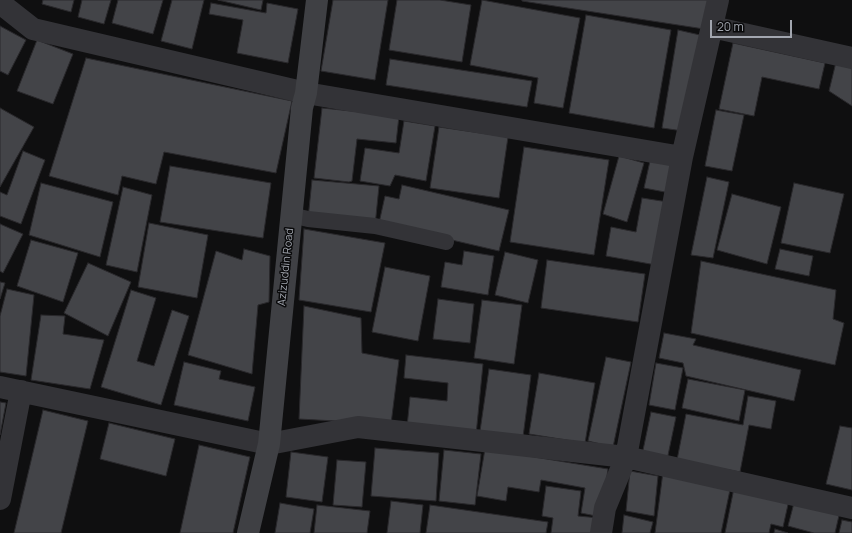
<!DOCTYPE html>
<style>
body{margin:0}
#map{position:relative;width:852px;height:533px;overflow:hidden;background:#0f0f10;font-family:Manrope,sans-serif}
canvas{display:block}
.scale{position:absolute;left:710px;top:20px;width:82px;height:18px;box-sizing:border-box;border:2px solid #a2a6af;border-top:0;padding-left:5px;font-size:12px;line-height:14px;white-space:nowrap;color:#a2a6af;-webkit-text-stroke:3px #0a0a0b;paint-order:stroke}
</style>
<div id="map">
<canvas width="852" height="533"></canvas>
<div class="scale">20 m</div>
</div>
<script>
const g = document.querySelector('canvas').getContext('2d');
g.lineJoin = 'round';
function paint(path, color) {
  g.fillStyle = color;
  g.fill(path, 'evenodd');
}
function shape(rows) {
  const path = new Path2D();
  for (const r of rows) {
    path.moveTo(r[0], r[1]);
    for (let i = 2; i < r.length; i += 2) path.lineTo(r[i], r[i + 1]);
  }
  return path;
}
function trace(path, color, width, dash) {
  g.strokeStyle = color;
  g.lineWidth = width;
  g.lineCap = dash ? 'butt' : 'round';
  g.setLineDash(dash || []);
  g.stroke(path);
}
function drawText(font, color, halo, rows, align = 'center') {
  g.font = font + ' Manrope,sans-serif';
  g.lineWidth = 3;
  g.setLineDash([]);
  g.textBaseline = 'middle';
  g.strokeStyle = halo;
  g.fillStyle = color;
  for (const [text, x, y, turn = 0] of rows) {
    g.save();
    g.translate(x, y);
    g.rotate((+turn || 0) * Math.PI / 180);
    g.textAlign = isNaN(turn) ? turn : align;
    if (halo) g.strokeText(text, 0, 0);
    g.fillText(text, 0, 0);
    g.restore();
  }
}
const building = shape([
 [43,0,74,0,71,12,42,4,43,0],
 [82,0,111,0,104,24,78,17,82,0],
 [118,0,163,0,153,34,112,23,118,0],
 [172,0,204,0,192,49,161,41,172,0],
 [218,0,263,0,261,10,218,0],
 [333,0,388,0,375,80,321,71,333,0],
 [397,0,440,0,471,5,462,62,389,50,397,0],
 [482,0,580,18,563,108,534,103,538,78,470,65,482,0],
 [522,0,710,0,704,29,522,1,522,0],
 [211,3,266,13,267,3,298,9,288,63,237,53,243,20,209,14,211,3],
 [586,15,671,30,654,128,569,113,586,15],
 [0,26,26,40,8,75,0,71,0,26],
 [678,30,700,35,683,131,662,128,678,30],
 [37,40,73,54,53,104,17,91,37,40],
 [733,43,825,63,819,89,762,77,754,116,719,109,733,43],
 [86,58,292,101,276,173,164,152,156,184,122,176,118,195,49,176,86,58],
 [837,58,852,62,852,106,829,91,837,58],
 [390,59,532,81,527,107,386,85,390,59],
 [0,108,34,127,0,187,0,108],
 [322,108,399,116,396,143,357,139,352,181,349,182,314,178,322,108],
 [716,110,744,115,732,171,705,166,716,110],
 [404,121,435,126,426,181,395,175,390,186,360,181,365,148,399,153,404,121],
 [439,127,508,137,499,198,430,188,439,127],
 [524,147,609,160,594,255,510,242,524,147],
 [23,151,45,160,21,224,0,216,0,192,7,195,23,151],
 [619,156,644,163,627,222,603,214,619,156],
 [650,161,674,165,670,193,644,188,650,161],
 [170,166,271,183,263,238,160,222,170,166],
 [707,177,729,182,713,258,691,255,707,177],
 [312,180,379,186,375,226,308,219,312,180],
 [41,183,113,202,100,257,29,235,41,183],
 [794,183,844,194,830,253,781,243,794,183],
 [402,185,509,210,499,251,379,223,385,196,399,199,402,185],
 [123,187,152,195,137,272,106,265,123,187],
 [732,194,781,207,767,264,717,250,732,194],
 [642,198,668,202,656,265,606,256,611,227,636,232,642,198],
 [149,223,208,235,197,298,138,287,149,223],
 [0,224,23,234,3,273,0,271,0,224],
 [304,229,385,243,371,312,299,300,304,229],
 [31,240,78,253,63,302,17,286,31,240],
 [244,249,270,256,269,302,258,305,252,374,188,355,216,251,242,260,244,249],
 [780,249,813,256,809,276,775,269,780,249],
 [464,251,494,256,488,295,441,287,445,262,462,265,464,251],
 [505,252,538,260,528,303,495,295,505,252],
 [547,260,645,274,638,322,541,308,547,260],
 [701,261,836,290,833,319,844,323,835,365,691,333,701,261],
 [88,263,131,282,108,336,64,313,88,263],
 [385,267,430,276,418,341,372,332,385,267],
 [0,282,5,283,0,299,0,282],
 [7,289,34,295,26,376,0,372,0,316,7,289],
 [131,290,156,298,137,361,154,366,172,310,189,316,161,405,101,387,131,290],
 [438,299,474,304,470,343,433,339,438,299],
 [482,300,522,305,514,364,474,358,482,300],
 [304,306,361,318,362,353,399,360,391,424,299,419,304,306],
 [41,315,65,316,63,334,104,340,90,389,31,380,41,315],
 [664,333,696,339,693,345,801,370,794,401,686,376,683,363,659,358,664,333],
 [406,355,483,364,476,435,407,427,410,397,447,401,448,383,404,378,406,355],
 [606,357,631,362,613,447,588,441,606,357],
 [184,362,221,371,219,379,255,387,248,421,174,405,184,362],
 [656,363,683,368,675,410,649,405,656,363],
 [489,369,531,375,523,437,480,431,489,369],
 [539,373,595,383,585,443,529,434,539,373],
 [688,379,745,390,739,421,682,408,688,379],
 [748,396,776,401,771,429,749,425,740,472,677,460,686,414,743,425,748,396],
 [0,402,6,403,0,435,0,402],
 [43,410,88,421,61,533,14,533,43,410],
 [651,412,676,417,667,460,642,455,651,412],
 [109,423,175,439,166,476,100,459,109,423],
 [840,426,852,428,852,490,826,484,840,426],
 [199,445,250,457,233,533,180,533,199,445],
 [375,448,439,453,436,501,371,496,375,448],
 [485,449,608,469,601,517,581,513,585,488,541,480,539,492,508,487,506,501,477,496,485,449],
 [444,450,481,454,475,505,439,501,444,450],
 [291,452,328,457,322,502,286,497,291,452],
 [337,460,366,462,362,507,333,505,337,460],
 [630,471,658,476,654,516,626,511,630,471],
 [663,472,731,485,721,533,655,533,663,472],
 [546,486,581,491,578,516,599,518,597,533,551,533,553,518,542,516,546,486],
 [734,488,789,500,783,527,771,524,769,533,725,533,734,488],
 [795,499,840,511,835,533,814,533,788,526,795,499],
 [391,501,423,505,420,533,387,533,391,501],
 [280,503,314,509,310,533,275,533,280,503],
 [317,505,370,511,367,533,314,533,317,505],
 [430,505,548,522,546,533,426,533,430,505],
 [624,515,653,522,650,533,622,533,624,515],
 [842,520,852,522,852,533,839,533,842,520],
 [775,529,788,533,774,533,775,529]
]);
const lane = shape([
 [291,215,308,219,375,226,446,242]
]);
const street = shape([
 [0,3,33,29,306,93,682,157],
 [712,27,852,58],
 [0,387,269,444,358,427,626,457,852,508],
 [0,499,21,391],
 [601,533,605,508,626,457,682,157,718,0]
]);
const secondary = shape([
 [248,533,269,444,302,108,306,93,317,0]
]);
const streetNames = [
 ["Azizuddin Road",286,267,-84]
];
paint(building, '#434448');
trace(building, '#2a292c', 1);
trace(lane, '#333337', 16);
trace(street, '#333337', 22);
trace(secondary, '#3f4044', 22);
drawText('11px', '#a2a6af', '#0a0a0b', streetNames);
</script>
